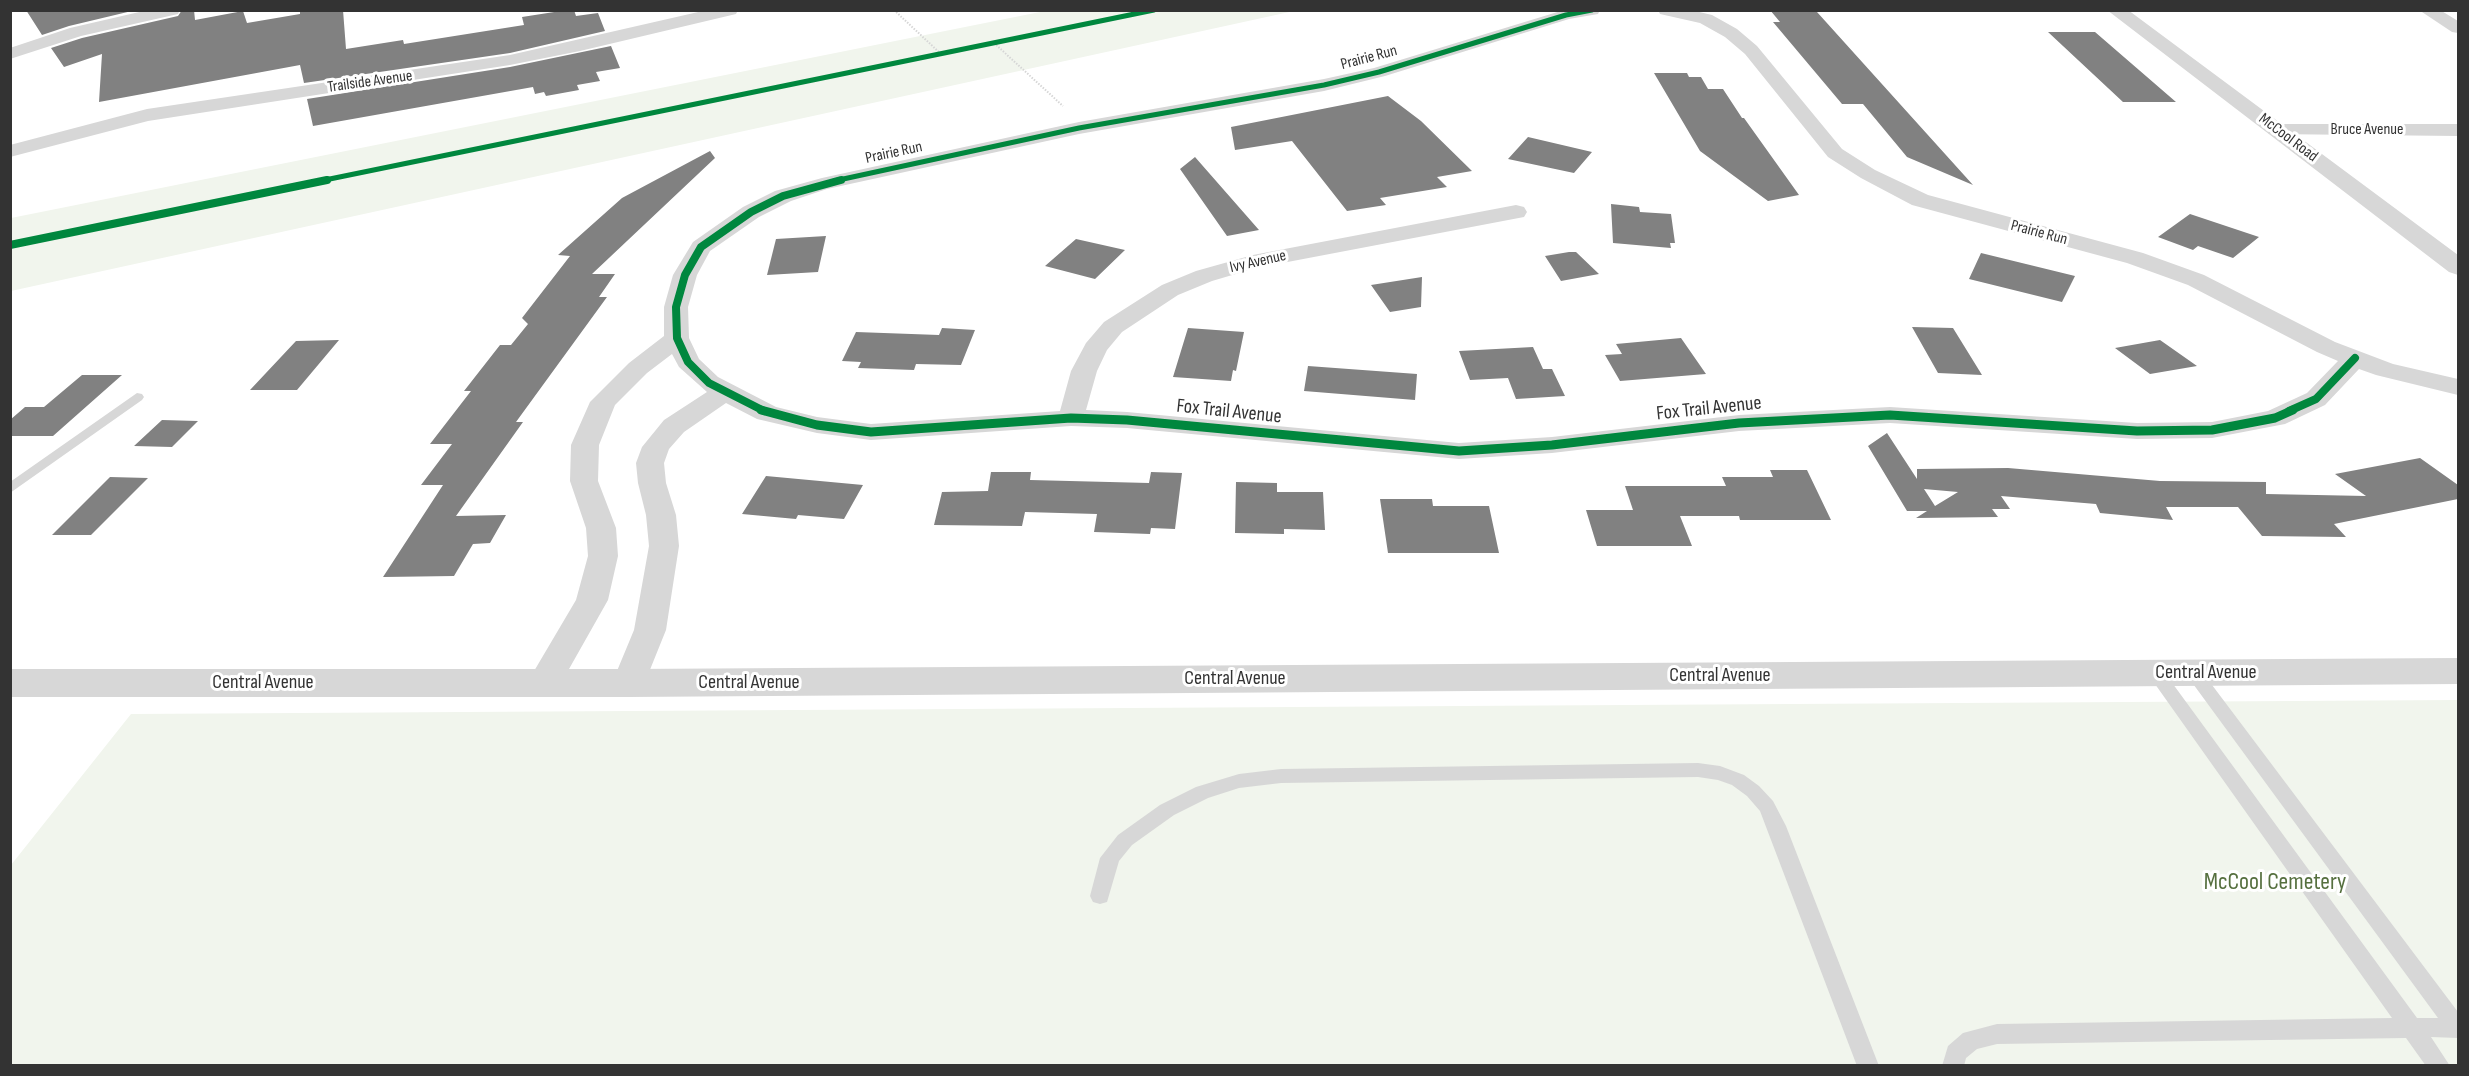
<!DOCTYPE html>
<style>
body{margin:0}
#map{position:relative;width:2469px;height:1076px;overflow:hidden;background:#fff;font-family:"Sofia Sans Condensed",sans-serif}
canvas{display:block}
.frame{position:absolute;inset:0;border:12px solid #333;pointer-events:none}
</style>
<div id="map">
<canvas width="2469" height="1076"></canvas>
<div class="frame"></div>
</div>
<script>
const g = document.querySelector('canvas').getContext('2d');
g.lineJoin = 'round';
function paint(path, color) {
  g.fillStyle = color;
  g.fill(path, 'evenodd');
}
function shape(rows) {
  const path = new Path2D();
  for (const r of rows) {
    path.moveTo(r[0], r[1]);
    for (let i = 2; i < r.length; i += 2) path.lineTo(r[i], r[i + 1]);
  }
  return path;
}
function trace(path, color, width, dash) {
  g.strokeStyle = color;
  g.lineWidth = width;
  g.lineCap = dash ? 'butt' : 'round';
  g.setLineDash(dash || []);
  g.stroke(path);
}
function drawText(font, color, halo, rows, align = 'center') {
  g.font = font + ' "Sofia Sans Condensed",sans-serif';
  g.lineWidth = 6;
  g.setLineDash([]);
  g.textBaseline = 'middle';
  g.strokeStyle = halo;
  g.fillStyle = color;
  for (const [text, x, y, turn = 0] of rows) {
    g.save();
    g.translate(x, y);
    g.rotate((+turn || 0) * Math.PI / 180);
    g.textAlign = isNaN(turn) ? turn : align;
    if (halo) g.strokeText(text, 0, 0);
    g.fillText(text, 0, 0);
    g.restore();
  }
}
const green = shape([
 [1050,10,1294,11,11,291,11,218],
 [2458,700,2458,1065,11,1066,11,865,131,714]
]);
const building = shape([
 [26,10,136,10,69,26,42,35],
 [182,10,194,10,195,20,243,11,247,23,300,14,300,10,343,10,346,49,403,40,404,44,524,25,522,17,567,10,574,10,576,16,598,13,605,31,510,53,304,83,300,65,99,102,102,54,64,67,51,48,82,38,178,16],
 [1770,10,1817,12,1973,185,1907,157,1863,104,1842,104,1773,22,1780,22],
 [2048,32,2095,32,2176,102,2123,102],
 [611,46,620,68,596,72,600,81,577,85,579,90,546,96,544,92,535,94,533,87,313,126,307,99,510,67],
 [1654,73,1687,73,1689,77,1701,77,1708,89,1723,89,1742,118,1744,118,1799,195,1768,201,1700,151],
 [1388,96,1421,121,1472,171,1437,177,1447,187,1380,198,1386,205,1347,211,1292,141,1235,150,1231,127],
 [1528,137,1592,152,1574,173,1508,159],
 [710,151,715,158,592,274,615,274,599,297,607,297,516,422,523,422,456,516,506,515,490,543,473,544,454,576,383,577,443,485,421,485,452,444,430,444,471,391,464,391,500,345,511,345,528,324,522,318,570,256,558,255,622,198],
 [1195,157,1259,230,1227,236,1180,169],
 [1611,204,1639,207,1640,212,1671,214,1675,243,1670,243,1671,248,1613,243],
 [2190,214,2259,237,2233,258,2198,246,2193,250,2158,237],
 [826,236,818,272,767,275,776,239],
 [1076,239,1125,250,1095,279,1045,266],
 [1569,252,1576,252,1599,274,1561,281,1545,256],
 [1981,253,2075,276,2062,302,1969,279],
 [1422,277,1421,307,1390,312,1371,285],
 [1912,327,1953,328,1982,375,1938,373],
 [942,328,975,330,961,365,916,364,914,370,858,368,861,362,842,361,856,332,939,335],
 [1188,328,1244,332,1236,371,1233,370,1231,381,1173,377],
 [1681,338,1706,374,1620,381,1605,355,1622,354,1616,344],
 [339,340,297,390,250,390,296,341],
 [2160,340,2197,366,2150,374,2115,348],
 [1533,347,1543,369,1552,369,1565,396,1516,399,1508,378,1470,380,1459,351],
 [1308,366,1417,374,1415,400,1304,391],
 [82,375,122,375,53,436,10,436,10,420,25,407,44,407],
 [162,420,198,421,172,447,134,446],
 [1887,433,1917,479,1917,469,2008,468,2160,481,2266,482,2266,494,2366,496,2335,474,2420,458,2458,485,2458,499,2334,524,2346,537,2262,536,2238,507,2166,507,2173,520,2100,513,2096,504,2001,496,2010,509,1992,509,1998,517,1916,518,1927,511,1907,511,1868,446],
 [1924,489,1958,492,1935,506],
 [1770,470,1807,470,1831,520,1740,520,1739,516,1680,516,1692,546,1597,546,1586,510,1633,510,1625,486,1726,486,1722,477,1773,477],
 [991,472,1031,472,1030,480,1149,483,1151,472,1182,473,1175,529,1151,528,1150,534,1094,532,1097,514,1025,512,1022,526,934,525,942,492,988,491],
 [766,476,863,485,844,519,798,515,796,519,742,514],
 [110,477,148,478,91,535,52,535],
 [1236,482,1277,483,1277,492,1323,492,1325,530,1284,529,1284,534,1235,533],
 [1380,499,1432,499,1433,506,1489,506,1499,553,1388,553]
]);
const path = shape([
 [894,10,941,54],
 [994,43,1063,106]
]);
const service = shape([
 [137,393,142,394,144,397,142,400,10,493,10,482,137,393],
 [2156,667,2162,669,2417,1018,2438,1018,2188,677,2186,673,2188,669,2200,669,2458,1012,2458,1038,2431,1037,2450,1066,2426,1066,2406,1038,1997,1044,1977,1049,1966,1058,1964,1066,1942,1066,1948,1046,1963,1033,1997,1024,2392,1018,2150,677,2148,673,2150,669,2156,667],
 [1698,763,1720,766,1744,775,1759,786,1773,801,1786,826,1879,1066,1857,1066,1760,811,1747,796,1732,785,1718,780,1698,777,1281,783,1239,788,1208,798,1174,815,1132,845,1119,861,1107,902,1100,904,1093,902,1090,896,1100,858,1118,835,1160,805,1196,787,1239,774,1281,769,1698,763]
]);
const minor = shape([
 [148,10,180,10,178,14,81,36,10,59,10,48,70,28,148,10],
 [707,10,738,10,736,14,580,51,510,65,148,121,10,157,10,145,147,109,510,55,707,10],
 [1564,10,1600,10,1598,14,1569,19,1385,76,1324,91,1079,134,827,189,791,201,759,217,710,251,697,275,688,307,689,338,699,359,718,377,776,407,817,417,871,424,1060,411,1071,371,1086,343,1104,322,1162,285,1196,271,1253,255,1516,205,1524,207,1527,212,1524,217,1256,268,1212,281,1178,295,1122,332,1107,350,1097,371,1086,410,1127,412,1459,443,1552,437,1739,415,1890,407,2137,423,2212,422,2268,411,2307,393,2338,361,2317,352,2188,285,2127,263,1912,205,1861,178,1828,157,1745,54,1725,37,1700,23,1660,14,1658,10,1691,10,1712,15,1737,29,1757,46,1842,149,1875,170,1928,195,2143,253,2204,275,2335,342,2393,364,2458,379,2458,395,2376,375,2359,369,2325,405,2285,424,2212,438,2137,439,1890,423,1739,431,1552,453,1459,459,1127,428,1071,426,871,440,817,433,757,419,726,403,684,432,669,449,664,463,666,483,676,515,679,546,666,630,641,692,629,695,617,692,612,683,634,630,649,546,646,515,638,483,636,463,642,447,664,420,707,392,679,367,672,354,647,373,615,405,599,445,598,481,616,528,618,556,608,600,556,692,544,695,532,692,527,683,576,600,588,556,586,528,570,481,571,445,590,402,629,363,664,336,664,307,673,275,693,242,743,207,775,191,822,178,1079,122,1324,79,1374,68,1564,10],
 [2419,10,2440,10,2458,21,2458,33,2452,32,2419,10],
 [2276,124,2458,124,2458,136,2269,134,2266,130,2269,126,2276,124]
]);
const tertiary = shape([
 [2107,10,2128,10,2458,255,2458,275,2449,272,2107,10],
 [2458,658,2458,684,629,697,10,697,10,669,629,669,2458,658]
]);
const cyclewayFar2 = shape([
 [320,181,1154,10],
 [834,181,1079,128,1324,85,1379,72,1566,15,1592,10]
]);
const cyclewayFar1 = shape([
 [10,245,327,180],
 [764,411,709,383,688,362,677,338,676,307,685,275,701,247,751,212,783,196,841,180],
 [2289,411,2316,399,2355,358]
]);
const cycleway = shape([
 [761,410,817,425,871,432,1071,418,1127,420,1459,451,1552,445,1739,423,1890,415,2137,431,2212,430,2275,418,2293,410]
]);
const farStreetnames = [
 ["Prairie Run",1369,58,-15],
 ["Trailside Avenue",370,82,-8],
 ["Bruce Avenue",2367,130],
 ["McCool Road",2288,138,37],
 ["Prairie Run",894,153,-12],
 ["Prairie Run",2039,233,15],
 ["Ivy Avenue",1258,262,-13]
];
const streetNames = [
 ["Fox Trail Avenue",1709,409,-6],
 ["Fox Trail Avenue",1229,412,6],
 ["Central Avenue",2206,673],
 ["Central Avenue",1720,676],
 ["Central Avenue",1235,679],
 ["Central Avenue",263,683],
 ["Central Avenue",749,683]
];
const nearParknames = [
 ["McCool Cemetery",2275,883]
];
paint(green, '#f1f5ed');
paint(building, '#818181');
trace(path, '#d6d6d6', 2, [1.5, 1.5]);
paint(service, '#d7d7d7');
paint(minor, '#d7d7d7');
paint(tertiary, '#d7d7d7');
trace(cyclewayFar2, '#00873e', 5);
trace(cyclewayFar1, '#00873e', 8);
trace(cycleway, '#00873e', 9);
drawText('16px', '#333', '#fff', farStreetnames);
drawText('20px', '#333', '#fff', streetNames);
drawText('24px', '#56703f', '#fff', nearParknames);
</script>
